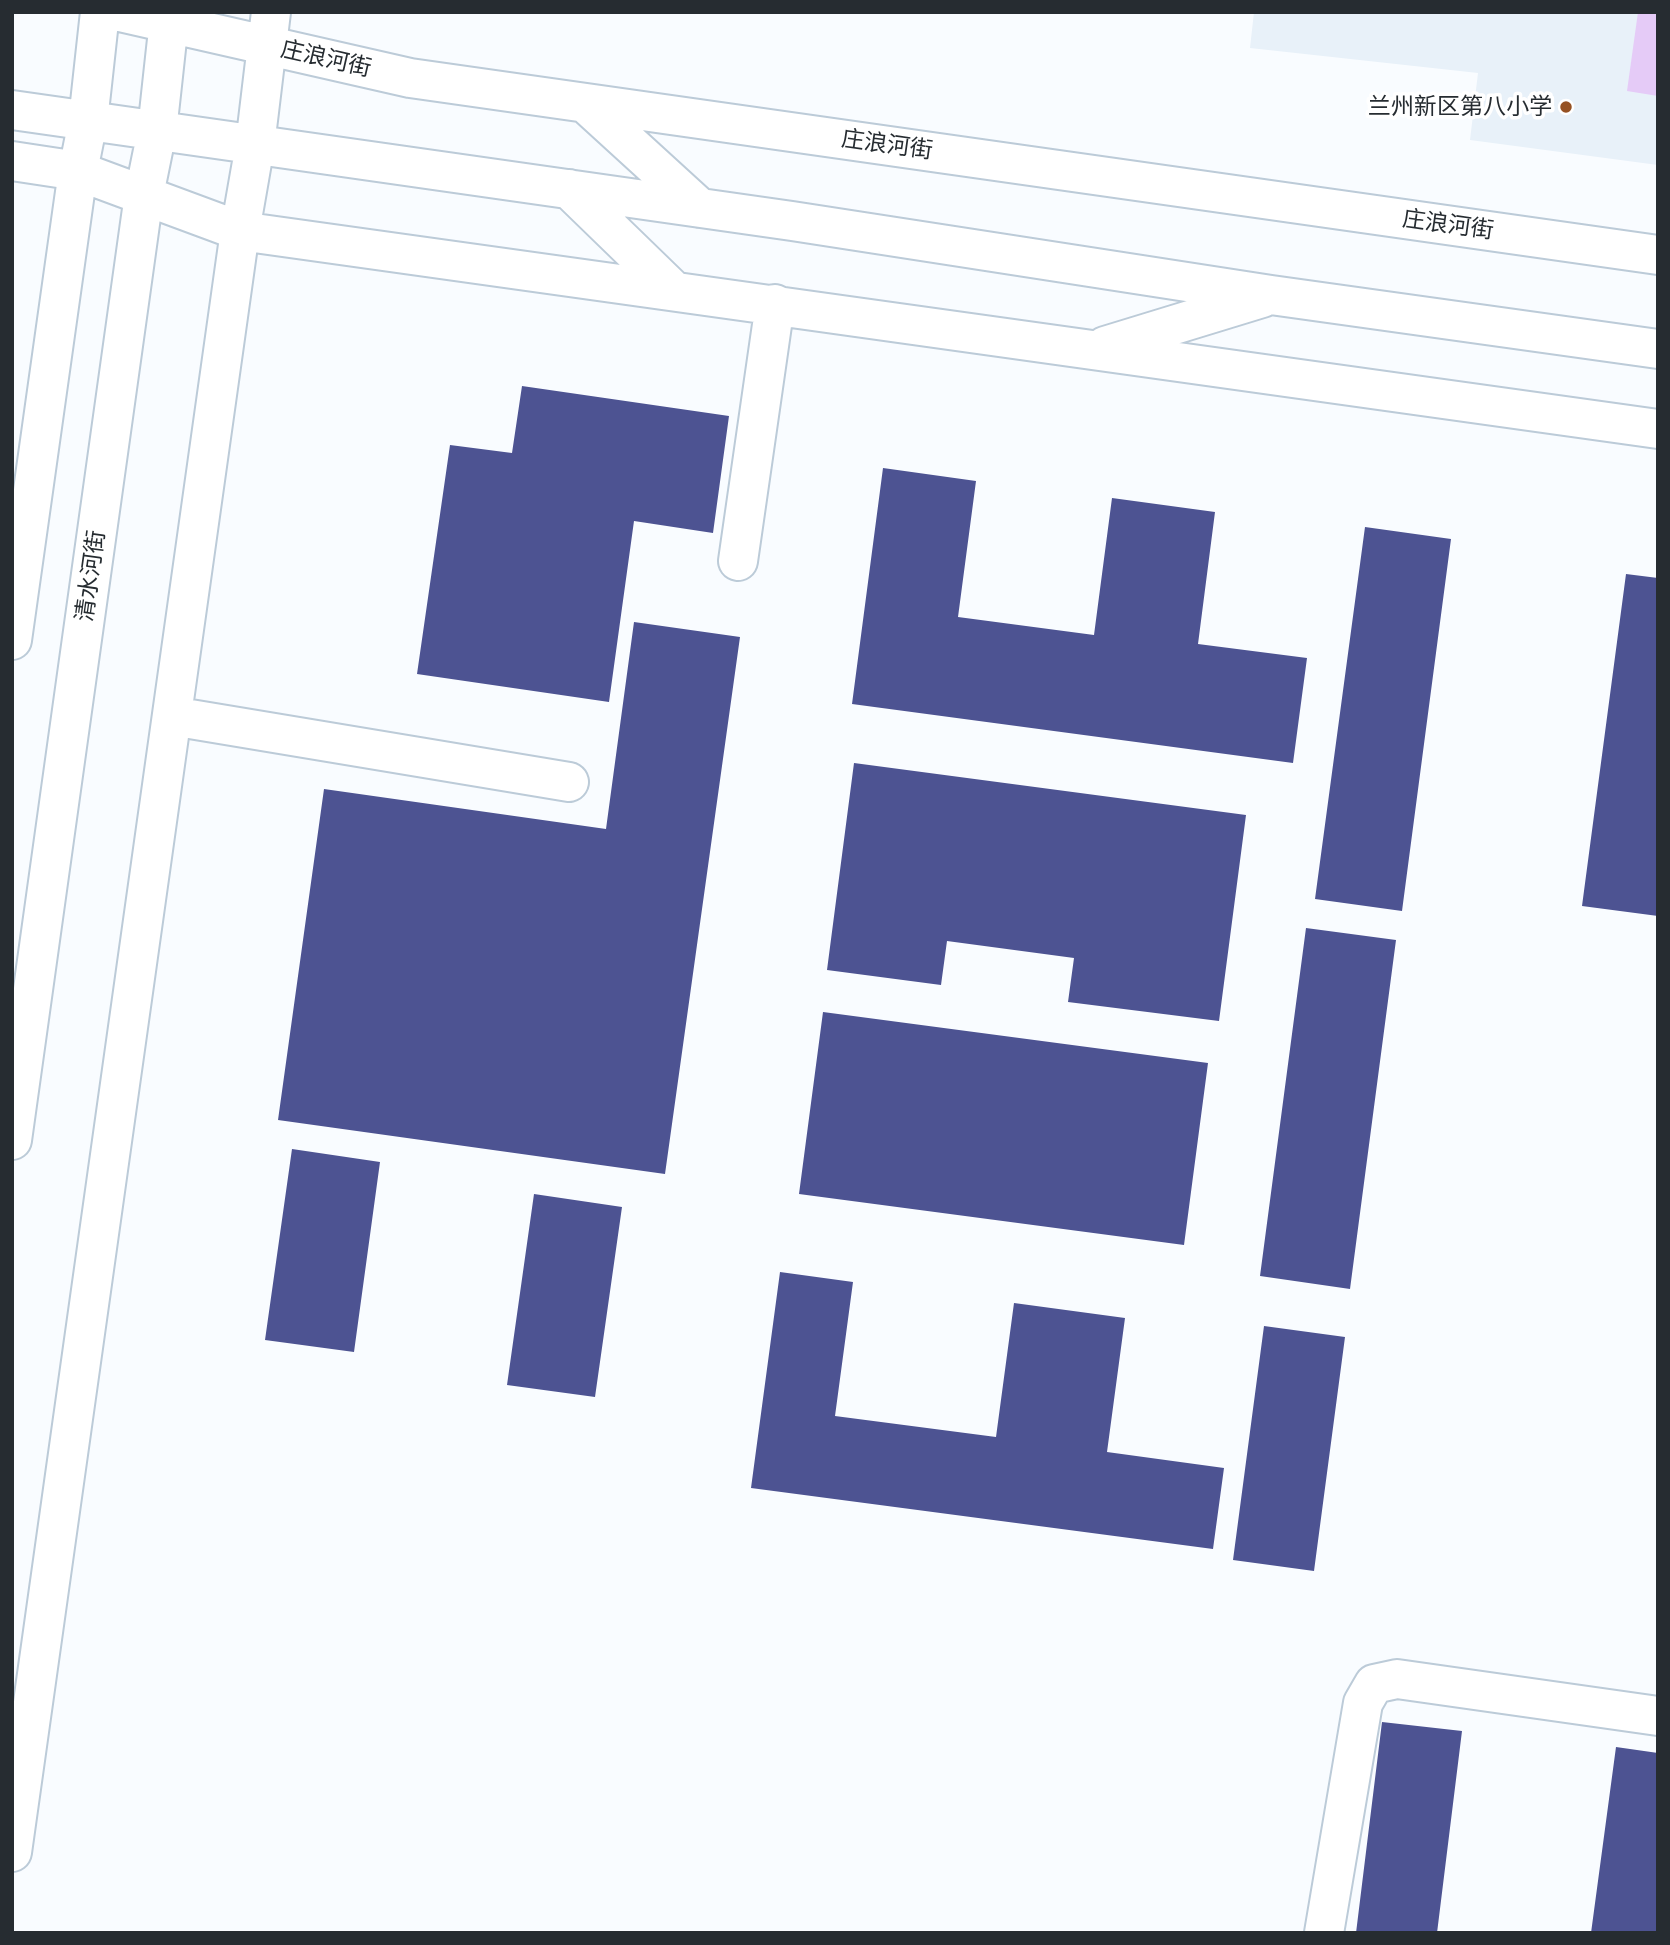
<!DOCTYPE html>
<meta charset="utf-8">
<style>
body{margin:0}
#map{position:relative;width:1670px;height:1945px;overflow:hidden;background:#f9fcff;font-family:Inter,sans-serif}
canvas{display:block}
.frame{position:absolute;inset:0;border:14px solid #262c31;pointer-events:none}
</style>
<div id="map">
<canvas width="1670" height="1945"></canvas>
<div class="frame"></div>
</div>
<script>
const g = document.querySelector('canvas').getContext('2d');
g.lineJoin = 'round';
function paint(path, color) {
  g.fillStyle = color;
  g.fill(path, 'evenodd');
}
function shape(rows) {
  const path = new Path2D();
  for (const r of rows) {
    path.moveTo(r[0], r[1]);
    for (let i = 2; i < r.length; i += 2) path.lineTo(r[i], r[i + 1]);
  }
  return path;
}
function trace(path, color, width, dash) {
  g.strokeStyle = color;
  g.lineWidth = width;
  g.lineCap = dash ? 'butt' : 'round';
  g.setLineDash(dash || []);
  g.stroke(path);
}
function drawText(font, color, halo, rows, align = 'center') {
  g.font = font + ' Inter,"Noto Sans SC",sans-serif';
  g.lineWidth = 7;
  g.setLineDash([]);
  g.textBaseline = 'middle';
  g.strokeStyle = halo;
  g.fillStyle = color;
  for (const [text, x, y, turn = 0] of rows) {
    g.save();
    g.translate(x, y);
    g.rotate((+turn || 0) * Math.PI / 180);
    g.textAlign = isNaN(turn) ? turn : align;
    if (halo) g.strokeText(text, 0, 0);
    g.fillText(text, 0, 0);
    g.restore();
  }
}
const built = shape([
 [1254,12,1658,12,1658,165,1470,140,1478,73,1250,48]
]);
const green = shape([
 [1638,12,1658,12,1658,96,1627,91]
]);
const building = shape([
 [522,386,729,416,713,533,634,521,609,702,417,674,450,445,512,453],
 [883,468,976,481,958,617,1094,635,1112,498,1215,512,1198,644,1307,658,1293,763,852,704],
 [1365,527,1451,539,1402,911,1315,899],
 [1626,574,1658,578,1658,916,1582,906],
 [634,622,740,637,665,1174,278,1120,324,789,606,829],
 [854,763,1246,815,1219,1021,1068,1002,1074,958,947,941,941,985,827,970],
 [1306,928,1396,940,1350,1289,1260,1276],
 [823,1012,1208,1063,1184,1245,799,1194],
 [292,1149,380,1162,354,1352,265,1340],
 [534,1194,622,1207,595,1397,507,1385],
 [780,1272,853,1282,835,1416,996,1437,1014,1303,1125,1318,1107,1452,1224,1468,1213,1549,751,1488],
 [1264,1326,1345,1337,1314,1571,1233,1560],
 [1382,1722,1462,1731,1437,1933,1356,1933],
 [1616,1747,1658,1753,1658,1933,1591,1933]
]);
const minor = shape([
 [120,12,410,78,1658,255],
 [585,103,700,208],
 [12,110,792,221,1271,295,1658,349],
 [12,161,78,171,240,231,1658,429],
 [569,189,673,290],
 [1105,346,1262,298],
 [738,561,775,304],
 [12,640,78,171,88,121,100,12],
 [172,716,569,782],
 [12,1140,144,195,157,131,170,12],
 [12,1852,240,231,255,145,271,12],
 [1324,1933,1363,1703,1374,1684,1397,1679,1658,1716]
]);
const markers = [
 [1566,107,7,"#955123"]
];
const streetNames = [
 ["庄浪河街",326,59,13],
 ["庄浪河街",887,145,8],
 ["庄浪河街",1448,225,8],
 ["清水河街",91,576,-82]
];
const poiNames = [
 ["兰州新区第八小学",1552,107]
];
paint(built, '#e8f1f9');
paint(green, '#e5cbf7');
paint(building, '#4d5392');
trace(minor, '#bccbd8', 42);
trace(minor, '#fff', 38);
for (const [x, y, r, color] of markers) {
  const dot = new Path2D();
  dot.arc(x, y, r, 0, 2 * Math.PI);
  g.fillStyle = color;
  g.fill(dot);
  trace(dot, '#fff', 2.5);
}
drawText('23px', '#262c31', '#fff', streetNames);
drawText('23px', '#262c31', '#fff', poiNames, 'right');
</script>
